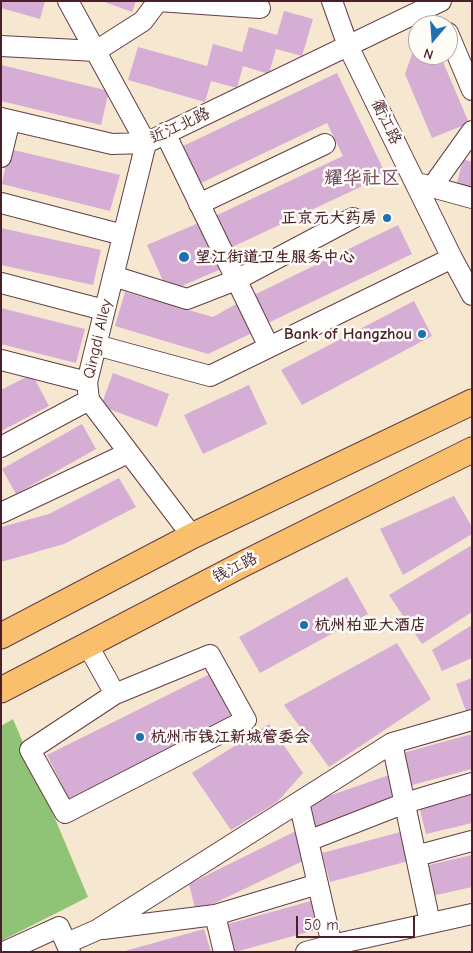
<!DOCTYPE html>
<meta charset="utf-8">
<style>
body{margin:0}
#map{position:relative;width:473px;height:953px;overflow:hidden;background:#f5e7d0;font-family:"Comic Neue",sans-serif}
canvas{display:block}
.frame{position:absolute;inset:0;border:2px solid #4a1f2b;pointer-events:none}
.north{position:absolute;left:408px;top:15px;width:50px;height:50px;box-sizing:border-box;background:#fdfcf7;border:1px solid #b5a4a5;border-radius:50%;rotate:198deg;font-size:14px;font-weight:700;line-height:20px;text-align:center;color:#4a1f2b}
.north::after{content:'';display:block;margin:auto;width:18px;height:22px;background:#1f6fb2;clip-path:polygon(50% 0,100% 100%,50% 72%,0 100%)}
.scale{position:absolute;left:296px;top:916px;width:119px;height:22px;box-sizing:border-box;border:2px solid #4a1f2b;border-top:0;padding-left:6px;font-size:15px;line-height:18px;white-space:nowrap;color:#4a1f2b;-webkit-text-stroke:4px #fdfcf7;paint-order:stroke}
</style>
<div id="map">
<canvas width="473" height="953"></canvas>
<div class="frame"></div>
<div class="north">N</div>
<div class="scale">50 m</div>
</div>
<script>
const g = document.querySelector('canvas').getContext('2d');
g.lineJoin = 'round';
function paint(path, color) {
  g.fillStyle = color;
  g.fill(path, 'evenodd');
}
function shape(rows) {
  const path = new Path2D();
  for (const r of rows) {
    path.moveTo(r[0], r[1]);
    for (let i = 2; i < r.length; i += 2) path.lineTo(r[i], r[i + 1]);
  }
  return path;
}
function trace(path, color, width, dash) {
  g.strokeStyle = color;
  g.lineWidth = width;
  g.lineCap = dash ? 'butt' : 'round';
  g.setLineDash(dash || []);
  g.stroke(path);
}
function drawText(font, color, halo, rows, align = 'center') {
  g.font = font + ' "Comic Neue","LXGW WenKai TC",sans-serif';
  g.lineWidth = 5;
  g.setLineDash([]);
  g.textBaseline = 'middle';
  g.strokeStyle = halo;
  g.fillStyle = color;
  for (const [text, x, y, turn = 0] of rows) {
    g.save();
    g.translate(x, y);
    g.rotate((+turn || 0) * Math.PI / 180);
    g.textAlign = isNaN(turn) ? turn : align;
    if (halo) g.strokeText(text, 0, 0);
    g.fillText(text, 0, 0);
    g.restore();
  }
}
const green = shape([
 [13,719,88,897,1,941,1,726]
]);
const building = shape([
 [1,1,45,1,40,19,1,8],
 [102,1,136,1,132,12],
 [284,11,313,19,302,56,276,49,269,74,243,66,237,88,211,81,205,102,128,80,138,47,207,66,213,44,242,52,249,27,277,35],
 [418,45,418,55,440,55,469,123,432,138,405,74,415,46],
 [1,65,109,91,101,125,1,101],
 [337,73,386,175,228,249,213,217,343,156,327,123,199,184,181,147],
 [9,149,120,175,110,211,2,184],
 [463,159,472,162,472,187,457,183],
 [201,222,221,269,168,292,147,245],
 [398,225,412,254,268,323,254,295],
 [1,228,101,250,93,285,1,265],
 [125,292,213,317,238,303,254,332,208,354,115,326],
 [414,301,432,336,302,405,281,370],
 [1,308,85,329,76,363,1,344],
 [113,373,169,394,157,427,101,406],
 [32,374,49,406,1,431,1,390],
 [249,385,267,424,203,454,184,415],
 [82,424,96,449,16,494,2,469],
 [119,478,136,507,64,544,1,562,1,527,49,514],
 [454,496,472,527,472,534,403,575,380,529],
 [472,545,472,612,422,644,389,595],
 [347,577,368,614,260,673,239,637],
 [472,625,472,658,442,671,432,650],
 [397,643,431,699,329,767,284,705],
 [210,674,233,720,70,801,47,755],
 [472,678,472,709,466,711,456,684],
 [269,724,303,773,277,802,231,830,192,773],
 [472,734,472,769,412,785,403,753],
 [392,774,400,797,315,827,306,804],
 [472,793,472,823,426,834,419,806],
 [298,830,307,859,196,912,189,884],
 [408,830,416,859,330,882,322,853],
 [472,855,472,887,432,896,425,866],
 [311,901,319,929,235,952,228,924],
 [204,929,211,952,125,952,125,951]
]);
const minor = shape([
 [68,1,146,143,87,382,89,400,192,536],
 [158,1,260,8],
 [332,1,348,46,452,258,472,295],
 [448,33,472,90],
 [1,46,96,51,143,21,158,1],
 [1,118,112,144,146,143,441,1],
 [165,133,269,347],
 [1,157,10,120],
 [421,184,472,198],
 [432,187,472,131],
 [1,203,123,235],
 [199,204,325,144],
 [113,276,187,299,236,280,353,218],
 [1,283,104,310],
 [96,345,210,376,452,258],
 [1,360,87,382],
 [1,447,89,400],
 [1,513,128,453],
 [87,644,115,694,210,655,246,720,65,813,30,750,115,694],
 [392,743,430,923],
 [299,802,332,945,306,952],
 [308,841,405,803,472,783],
 [416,856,472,841],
 [215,915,224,952],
 [103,929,215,915,318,884],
 [67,943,97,930,392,743,472,720],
 [4,952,59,927,70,952],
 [334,952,332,945,472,914]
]);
const major = shape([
 [1,636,192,536,472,402],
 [1,690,241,565,472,450]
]);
const markers = [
 [387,218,5,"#1f6fb2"],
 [184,257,6,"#1f6fb2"],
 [422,334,5,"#1f6fb2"],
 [304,625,5,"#1f6fb2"],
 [140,737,5,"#1f6fb2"]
];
const streetNames = [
 ["衢江路",386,122,64],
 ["近江北路",180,126,-25],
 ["Qingdi Alley",98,339,-77],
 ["钱江路",235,568,-27]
];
const poiNames = [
 ["正京元大药房",377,218,"right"],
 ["望江街道卫生服务中心",195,257],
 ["Bank of Hangzhou",412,334,"right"],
 ["杭州柏亚大酒店",314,625],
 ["杭州市钱江新城管委会",150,737]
];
const quarterNames = [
 ["耀华社区",362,179]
];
paint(green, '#8fc476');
paint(building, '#d5add5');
trace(minor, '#643d44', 22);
trace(major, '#643d44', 27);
trace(minor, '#fff', 20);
trace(major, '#f9bf6c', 25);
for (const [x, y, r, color] of markers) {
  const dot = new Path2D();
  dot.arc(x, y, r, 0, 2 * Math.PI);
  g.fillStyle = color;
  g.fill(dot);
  trace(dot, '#fdfcf7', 2);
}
drawText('16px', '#4a1f2b', '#fdfcf7', streetNames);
drawText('bold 16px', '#4a1f2b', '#fdfcf7', poiNames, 'left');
drawText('bold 19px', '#7b5166', '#fdfcf7', quarterNames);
</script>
